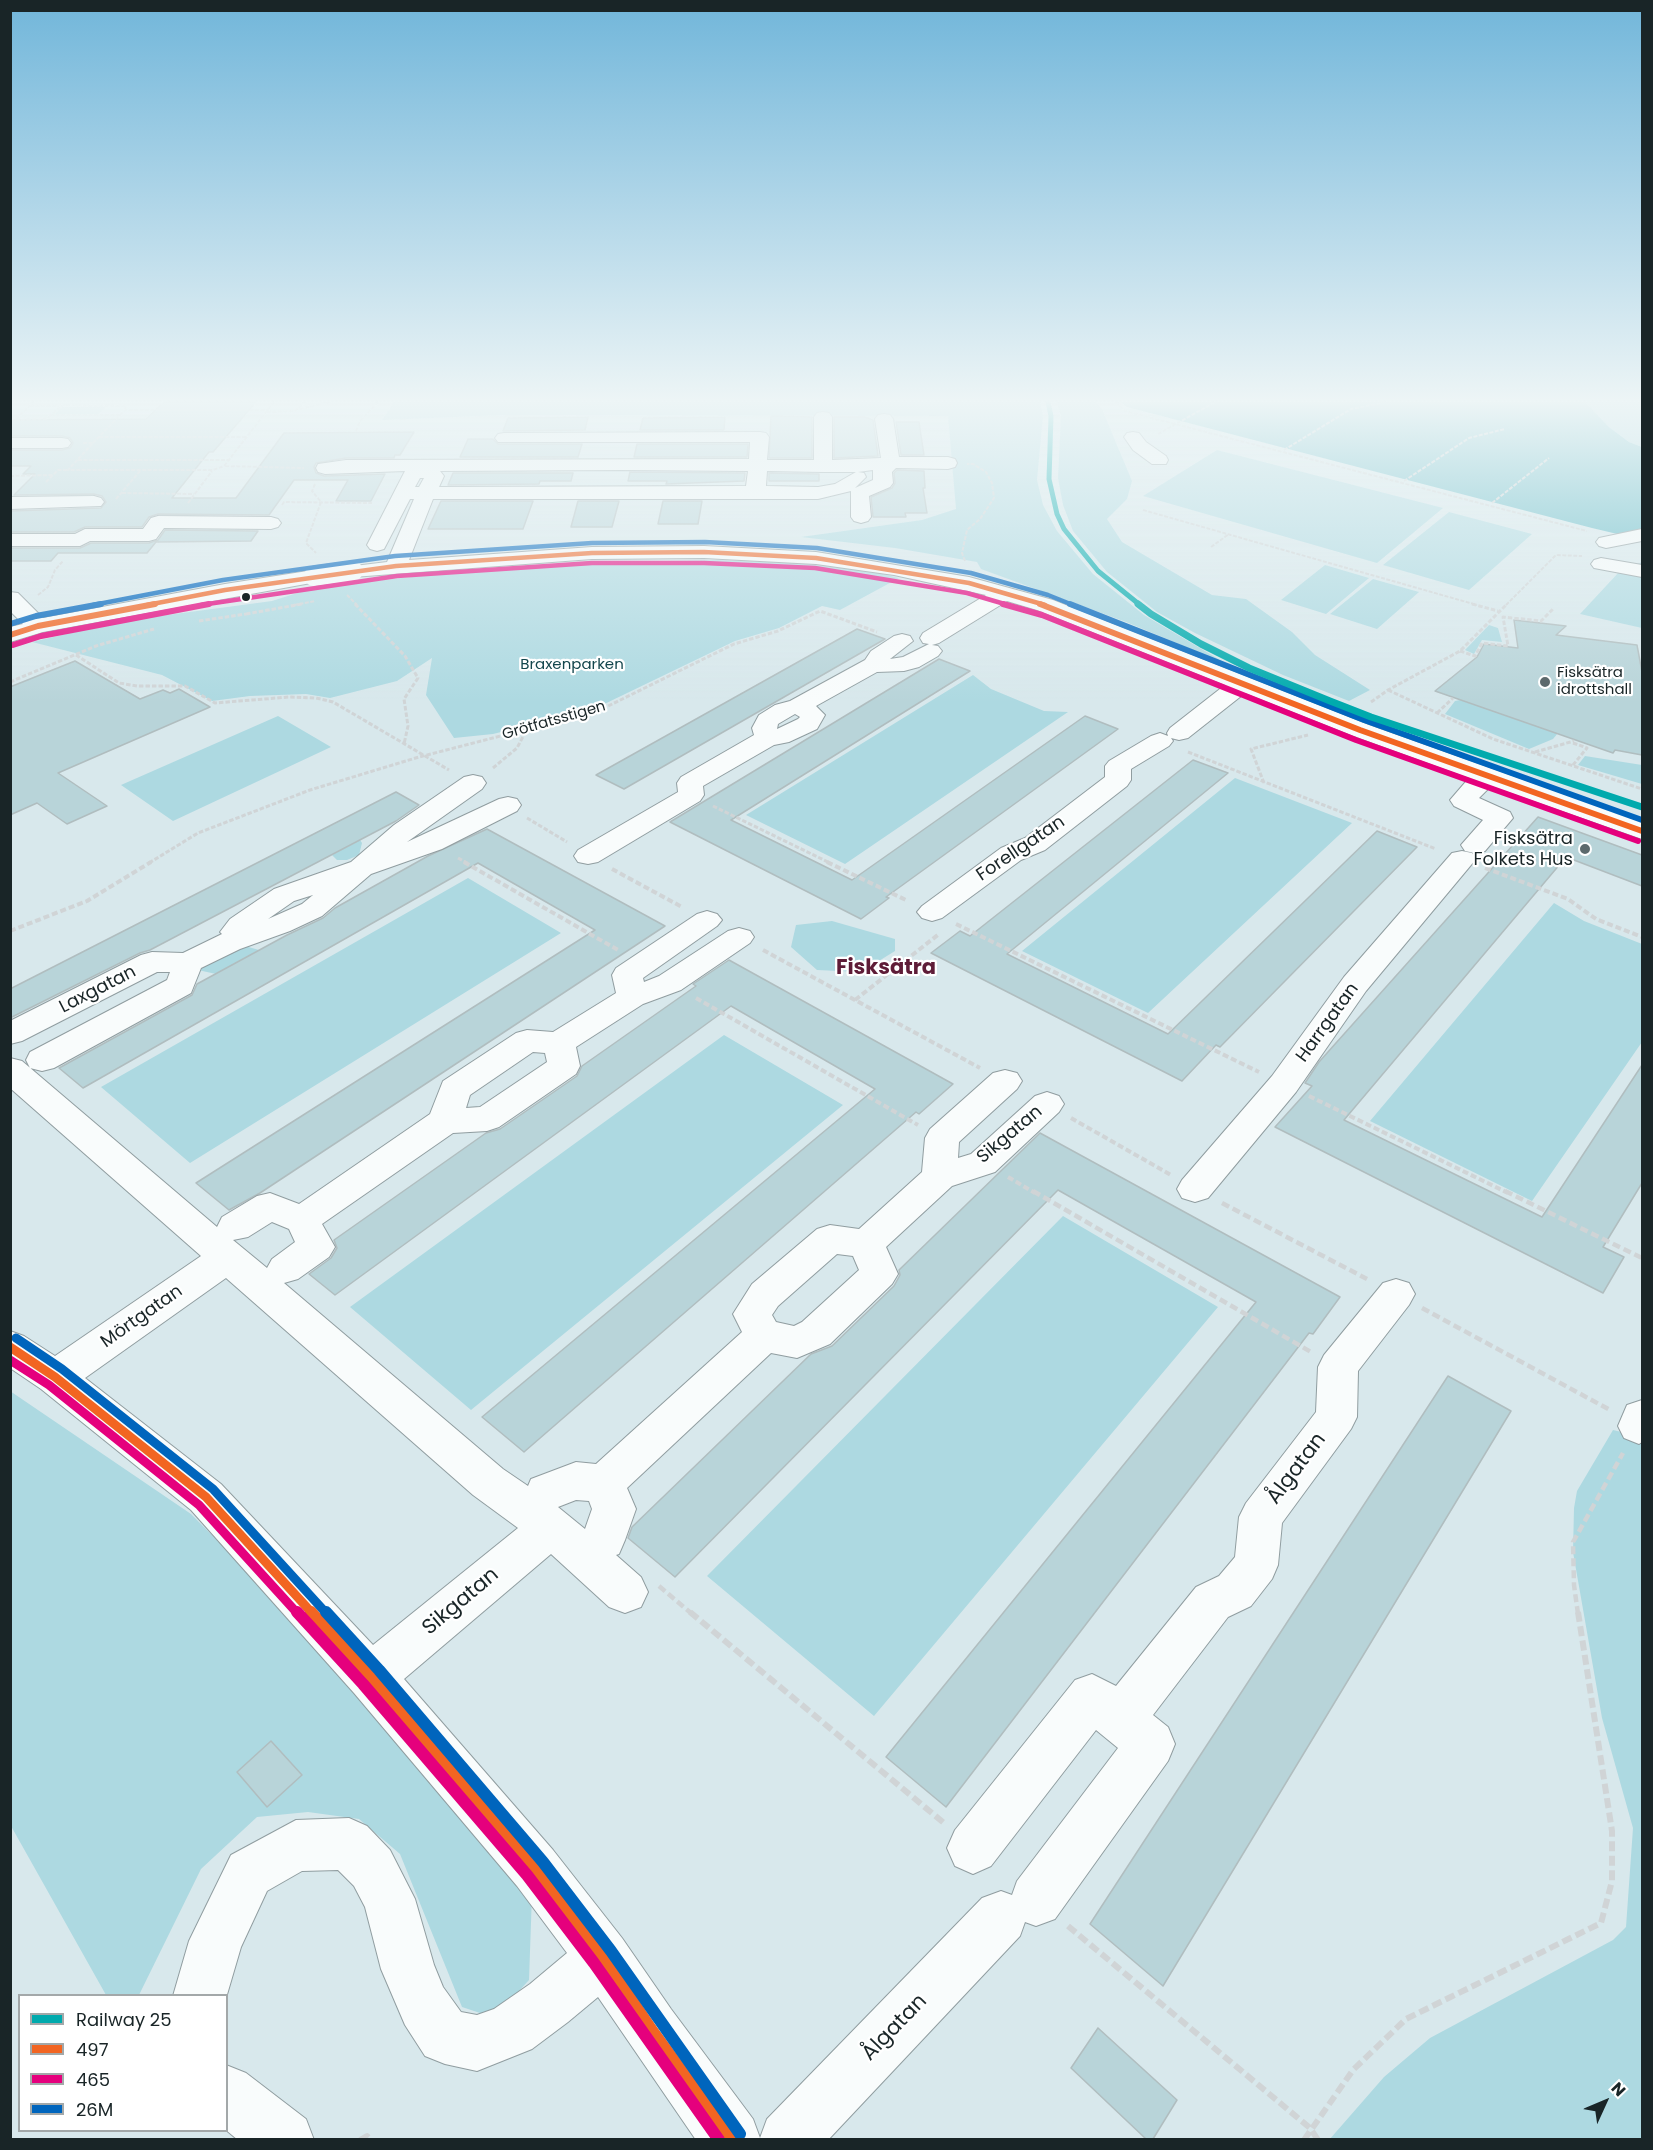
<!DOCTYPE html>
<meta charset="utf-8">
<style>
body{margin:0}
#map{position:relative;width:1653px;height:2150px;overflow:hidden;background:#d8e8ec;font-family:Poppins,sans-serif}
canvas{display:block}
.frame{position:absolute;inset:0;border:12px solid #192527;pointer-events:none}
.legend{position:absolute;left:18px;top:1994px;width:210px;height:138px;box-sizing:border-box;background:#fff;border:2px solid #a3a8a9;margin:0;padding:8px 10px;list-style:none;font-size:18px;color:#192527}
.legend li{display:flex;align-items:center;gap:12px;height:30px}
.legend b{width:30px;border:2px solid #a3a8a9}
.north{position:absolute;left:1575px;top:2072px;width:60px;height:60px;-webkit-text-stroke:4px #fff;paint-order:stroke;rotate:46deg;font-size:16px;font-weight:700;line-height:24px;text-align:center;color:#192527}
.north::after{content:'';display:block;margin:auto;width:21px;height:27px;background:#192527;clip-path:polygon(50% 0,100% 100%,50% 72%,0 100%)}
</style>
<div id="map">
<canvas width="1653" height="2150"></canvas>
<div class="frame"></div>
<ul class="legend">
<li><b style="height:8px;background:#00aaad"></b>Railway 25</li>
<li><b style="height:8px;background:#f26522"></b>497</li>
<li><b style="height:8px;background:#e5007d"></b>465</li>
<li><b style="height:8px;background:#0065bd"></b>26M</li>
</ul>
<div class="north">N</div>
</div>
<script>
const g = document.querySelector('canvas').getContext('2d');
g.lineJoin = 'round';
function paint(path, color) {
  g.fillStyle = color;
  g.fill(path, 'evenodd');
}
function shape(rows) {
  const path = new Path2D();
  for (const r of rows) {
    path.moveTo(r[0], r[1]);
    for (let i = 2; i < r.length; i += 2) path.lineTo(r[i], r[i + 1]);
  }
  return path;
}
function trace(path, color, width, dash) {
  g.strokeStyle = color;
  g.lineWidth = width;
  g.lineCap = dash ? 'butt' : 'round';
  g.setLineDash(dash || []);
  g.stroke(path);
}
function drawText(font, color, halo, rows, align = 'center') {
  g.font = font + ' Poppins,sans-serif';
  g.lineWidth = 4.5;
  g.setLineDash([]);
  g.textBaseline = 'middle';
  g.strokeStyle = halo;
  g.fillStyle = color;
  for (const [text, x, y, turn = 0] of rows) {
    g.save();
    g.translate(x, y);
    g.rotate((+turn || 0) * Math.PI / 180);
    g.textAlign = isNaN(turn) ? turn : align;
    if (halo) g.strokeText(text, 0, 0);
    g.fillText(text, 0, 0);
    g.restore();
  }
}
const green = shape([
 [394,402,1040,402,1043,416,1037,480,1043,505,1057,531,1093,574,1144,615,1227,664,1126,622,981,569,977,562,895,548,801,537,922,520,956,509,948,416,506,415,382,420],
 [1057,402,1096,402,1102,409,1132,481,1127,499,1107,519,1122,542,1212,595,1246,599,1292,632,1315,655,1370,690,1349,701,1283,675,1195,633,1157,612,1107,572,1073,531,1063,505,1058,478,1061,416],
 [1585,402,1642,402,1642,447,1629,442,1609,427],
 [62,407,106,407,99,414,55,414],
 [1217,450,1443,508,1377,563,1143,496],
 [1449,512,1532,534,1469,590,1383,565],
 [718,560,797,563,871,571,899,578,840,610,822,606,779,628,735,641,594,709,493,734,454,738,426,695,432,658,397,681,330,698,306,694,250,696,212,701,162,675,32,642,122,621,272,601,316,587,468,571,615,562],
 [1642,562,1642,628,1580,614,1619,572],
 [1325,565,1369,578,1326,614,1281,600],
 [1373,579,1419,592,1377,629,1330,614],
 [1489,625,1498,628,1502,642,1482,640,1474,654,1465,650],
 [973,675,991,689,1044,711,1068,712,845,864,746,815],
 [1460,700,1558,733,1553,739,1529,749,1445,714,1455,701],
 [278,716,331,747,173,821,121,785],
 [1585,756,1642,765,1642,784,1578,765],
 [1235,778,1352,823,1148,1013,1022,951],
 [360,840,362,843,359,855,347,860,337,860,332,855],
 [468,878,561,933,190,1163,101,1087],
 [1554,903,1584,921,1642,944,1642,1042,1532,1201,1370,1121],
 [832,921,895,939,895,951,861,972,817,970,791,947,796,925],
 [245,946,259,950,216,974,198,970,208,955],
 [724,1035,843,1105,471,1410,350,1307],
 [1063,1216,1218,1307,874,1716,707,1576],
 [10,1391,191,1514,311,1635,532,1894,529,1980,508,2003,486,2015,462,2007,400,1854,359,1819,308,1812,257,1817,201,1869,139,1995,106,1995,11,1826],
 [1613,1430,1642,1437,1642,2139,1329,2140,1384,2077,1430,2038,1613,1940,1626,1927,1633,1828,1602,1718,1573,1552,1574,1508,1577,1491]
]);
const water = shape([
 [1121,402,1585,402,1609,427,1629,442,1642,447,1642,531,1630,537,1592,528,1127,407]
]);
const building = shape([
 [164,402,256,402,213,452,209,452,172,498,236,498,284,433,414,432,400,455,395,455,394,458,346,458,316,463,314,467,316,473,324,476,385,474,371,501,336,501,348,480,294,480,269,515,158,514,149,517,142,527,85,527,74,532,10,532,10,511,101,508,106,502,102,496,94,494,14,495,35,474,23,474,31,466,10,466,10,450,62,450,70,448,73,443,70,438,62,436,10,436,10,420,146,419,164,402],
 [771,416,812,417,812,458,769,458,771,416],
 [588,417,585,430,503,431,508,418,588,417],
 [725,417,724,430,640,430,643,418,725,417],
 [834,417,865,417,873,420,878,456,834,458,834,417],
 [896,422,919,422,924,455,901,455,896,422],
 [468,439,493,439,498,444,582,444,578,457,460,457,468,439],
 [637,444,748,444,747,457,634,457,637,444],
 [897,470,924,471,925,488,923,488,927,513,905,513,906,517,873,517,871,497,892,488,895,483,894,473,897,470],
 [630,472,745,473,744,481,666,484,667,481,628,481,630,472],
 [453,473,573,473,571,481,540,481,539,484,448,485,453,473],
 [769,473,819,474,819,481,769,481,769,473],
 [441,501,533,501,523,529,428,529,441,501],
 [578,501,619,501,612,527,571,527,578,501],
 [663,501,702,501,698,524,658,524,663,501],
 [165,530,258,531,251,541,156,542,147,553,58,553,51,561,10,561,10,548,80,548,91,543,149,543,158,540,165,530],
 [1514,620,1566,626,1556,635,1637,645,1642,672,1642,755,1615,750,1613,753,1435,691,1477,657,1484,644,1518,648,1514,620],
 [857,629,885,639,624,789,596,775,857,629],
 [939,659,970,671,731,820,852,880,1085,716,1118,729,886,897,889,898,861,919,670,822,939,659],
 [75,661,140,699,163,690,170,693,179,689,210,707,58,773,107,806,67,824,37,803,10,815,10,687,75,661],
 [1193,760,1228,773,1007,954,1168,1034,1377,831,1417,847,1220,1047,1216,1045,1182,1081,931,953,960,931,970,936,1193,760],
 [396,792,419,805,396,821,150,950,140,953,10,1018,10,989,396,792],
 [1538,817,1642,855,1642,886,1566,857,1344,1120,1542,1217,1642,1065,1642,1183,1603,1247,1624,1257,1603,1293,1275,1127,1312,1086,1305,1083,1319,1062,1538,817],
 [487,829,665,926,260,1193,229,1210,196,1183,595,930,478,863,83,1088,59,1068,192,995,197,984,287,935,323,918,335,908,428,856,487,829],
 [729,960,953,1084,919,1114,916,1112,524,1452,482,1417,875,1089,731,1006,335,1295,309,1274,331,1258,337,1248,334,1240,486,1133,500,1129,577,1076,582,1066,696,986,693,984,729,960],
 [1040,1133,1340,1297,1313,1334,1309,1333,946,1807,886,1757,1256,1302,1058,1190,675,1577,628,1538,632,1527,811,1354,832,1346,894,1286,900,1275,899,1270,1040,1133],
 [1448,1376,1511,1411,1163,1986,1090,1924,1448,1376],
 [271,1741,302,1775,267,1807,237,1772,271,1741],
 [1098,2028,1177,2100,1153,2139,1146,2139,1071,2068,1098,2028]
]);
const pathFar4 = shape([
 [274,402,224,466,304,468],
 [1116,402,1125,411,1587,531],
 [30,406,59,406],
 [300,409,329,402],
 [267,412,295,411,305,402],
 [120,415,51,415,63,405,126,406,125,410],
 [16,419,34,402],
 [10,420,46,419,51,415],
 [356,431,360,421,378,402],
 [1158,434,1215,402],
 [99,437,246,437],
 [83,443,93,443,68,470,213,470,224,466],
 [93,443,125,410,268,410],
 [1284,450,1351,409,1386,402],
 [78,460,230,460],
 [10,476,53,475],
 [1404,481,1469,438,1505,429],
 [46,482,58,470,68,470],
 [315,484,312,491,321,502,306,543,316,553],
 [122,493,194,494],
 [116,499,140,471],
 [188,503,212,471],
 [1492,503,1549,458],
 [282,505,284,502,372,503],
 [1143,510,1477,605],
 [1211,547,1229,534],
 [965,561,962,553,967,530,980,519,994,498,992,483,986,472,973,464,967,464],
 [38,595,48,587,55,570,63,561],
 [347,595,357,605],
 [294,605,315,601],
 [1506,605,1556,555,1582,556]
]);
const pathFar3 = shape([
 [355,604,405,656,418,678,404,699,408,726,404,744],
 [1472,604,1498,611],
 [246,614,302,604],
 [199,621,246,614],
 [1460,651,1475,656,1482,643,1508,646,1503,617,1541,621,1554,608],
 [76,655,119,683,137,686,185,686,215,703,289,697,316,698,333,702,449,770],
 [10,682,96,646,154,629],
 [1388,690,1493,739,1642,789],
 [1371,702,1388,690,1460,651,1507,604],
 [1437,713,1453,698],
 [1573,743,1587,748,1573,765],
 [1188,752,1436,849],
 [1535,752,1574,741],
 [493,768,517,748,526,731],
 [1264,783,1251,749,1308,735],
 [713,806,830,863],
 [527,818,567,842],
 [458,858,467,863],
 [149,863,198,833,310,790,419,757,598,711,734,644,778,631,820,611,877,632]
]);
const pathFar2 = shape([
 [464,862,618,950],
 [827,862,908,901],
 [1485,868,1568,899,1596,919,1642,937],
 [612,869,682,907],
 [956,924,1259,1072],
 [10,931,87,901,151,862],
 [763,950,980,1068],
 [696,998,918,1125],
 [855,1000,939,934],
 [1309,1096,1508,1193],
 [1071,1118,1171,1175],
 [1008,1177,1035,1193]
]);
const pathFar1 = shape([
 [1033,1191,1311,1352],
 [1505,1191,1642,1258],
 [1222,1203,1367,1279],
 [1422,1308,1610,1410],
 [659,1586,692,1614],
 [1578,1614,1574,1585,1573,1542,1623,1453]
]);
const path = shape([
 [690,1612,944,1823],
 [1068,1926,1310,2128,1318,2140],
 [360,2140,367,2136,371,2140],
 [1304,2140,1353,2070,1406,2019,1601,1923,1612,1881,1612,1831,1578,1612]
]);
const minor = shape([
 [823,412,829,413,832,417,832,460,881,458,875,419,878,415,884,414,890,415,893,419,899,457,948,457,955,459,957,463,955,467,948,469,896,468,892,472,893,483,890,487,869,496,871,517,868,521,861,523,854,521,851,517,851,491,818,499,433,499,409,560,592,547,704,546,816,552,969,577,1053,600,1369,725,1642,822,1642,839,1491,786,1479,798,1510,812,1513,818,1485,851,1475,853,1465,851,1461,845,1483,820,1454,806,1450,800,1469,778,1351,735,1245,693,1188,738,1179,740,1171,738,1173,741,1169,746,1131,769,1131,780,1127,786,1045,850,1021,860,942,918,932,921,922,918,917,912,922,906,1001,848,1025,838,1105,777,1105,766,1109,761,1151,736,1160,733,1168,736,1167,733,1170,728,1225,685,1037,610,1007,601,939,643,932,645,938,646,942,651,938,656,919,667,904,671,877,672,816,706,825,715,817,729,789,742,774,745,703,786,704,795,700,801,598,862,588,864,578,862,574,856,578,850,678,792,677,783,681,777,754,735,752,728,759,715,775,705,790,701,865,660,871,651,894,636,902,634,910,636,913,641,890,659,903,657,929,644,923,643,920,638,923,633,986,595,894,575,816,564,704,558,592,559,353,577,346,575,342,571,346,567,387,562,414,499,410,499,384,549,377,551,370,549,367,545,405,471,325,474,318,472,316,468,318,464,346,460,749,459,750,442,498,442,495,438,498,434,504,433,760,432,766,433,769,437,767,460,814,460,814,417,817,413,823,412],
 [622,470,748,471,746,486,439,487,444,476,440,471,622,470],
 [873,470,873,480,855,488,866,477,864,473,858,472,873,470],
 [767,471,823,472,856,472,835,484,818,487,766,486,767,471],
 [420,478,424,478,419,487,415,487,420,478],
 [795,714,800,717,798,719,777,729,778,724,795,714],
 [1133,432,1139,433,1146,442,1166,456,1168,460,1166,464,1152,464,1133,450,1124,437,1127,433,1133,432],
 [10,438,62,438,68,439,71,443,68,447,62,448,10,448,10,438],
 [94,496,101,498,104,502,101,506,10,509,10,497,94,496],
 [158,516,271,517,278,519,281,523,278,527,271,529,164,528,156,539,149,541,90,541,80,546,10,546,10,534,75,534,85,529,143,529,151,518,158,516],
 [1642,529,1642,541,1606,548,1599,546,1596,542,1599,538,1642,529],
 [1601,558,1642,565,1642,577,1594,568,1591,564,1594,560,1601,558],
 [314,570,322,571,325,576,322,581,43,632,10,642,10,627,23,624,10,611,10,592,18,593,43,618,225,584,314,570],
 [473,775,482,777,486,783,482,789,407,842,499,799,508,797,517,799,521,805,517,811,442,849,371,874,322,916,290,931,240,949,201,968,191,993,54,1068,42,1071,30,1068,26,1060,30,1052,167,980,170,972,157,972,22,1041,10,1044,10,1021,141,955,152,952,183,953,222,934,220,932,230,919,274,889,351,862,394,825,464,777,473,775],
 [313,895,302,904,268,919,294,901,313,895],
 [1462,851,1472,853,1476,859,1366,991,1296,1092,1208,1198,1195,1202,1182,1198,1177,1189,1182,1180,1272,1076,1344,977,1452,853,1462,851],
 [707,911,717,914,722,920,717,926,643,978,644,982,659,976,728,931,739,928,750,931,754,937,750,943,681,990,643,1004,576,1047,580,1066,576,1074,499,1127,487,1131,453,1133,322,1224,335,1247,329,1257,298,1279,284,1283,503,1469,528,1486,531,1479,576,1462,596,1464,742,1332,733,1314,752,1284,817,1229,830,1225,859,1229,922,1172,925,1138,930,1129,993,1073,1005,1070,1017,1073,1022,1081,1017,1089,959,1142,958,1158,971,1154,1035,1096,1047,1092,1059,1096,1064,1104,1059,1112,995,1172,952,1186,886,1247,898,1274,892,1284,830,1344,797,1358,771,1353,627,1488,636,1509,625,1540,619,1554,616,1555,641,1577,648,1592,641,1607,625,1613,609,1607,551,1554,404,1679,553,1850,622,1938,671,2009,753,2119,760,2138,767,2119,982,1898,1001,1891,1012,1895,1017,1881,1118,1748,1096,1730,991,1866,973,1874,955,1866,947,1848,955,1830,1075,1680,1092,1674,1116,1686,1196,1587,1219,1576,1235,1557,1239,1517,1246,1503,1316,1412,1318,1367,1324,1355,1383,1283,1396,1279,1409,1283,1415,1294,1409,1305,1358,1371,1357,1417,1351,1429,1282,1523,1278,1565,1272,1579,1251,1606,1228,1617,1153,1715,1168,1727,1175,1744,1168,1761,1055,1919,1036,1926,1025,1922,1020,1936,828,2140,696,2140,598,1997,568,2022,532,2049,477,2071,445,2064,425,2056,405,2025,381,1969,365,1907,354,1886,338,1870,302,1871,267,1891,241,1947,226,1998,226,1996,173,1996,189,1941,231,1855,296,1820,349,1818,367,1826,390,1850,415,1899,434,1965,443,1987,461,2012,477,2015,494,2009,530,1984,567,1953,517,1886,354,1693,191,1510,41,1389,10,1368,10,1331,24,1336,55,1356,201,1256,10,1088,10,1058,22,1061,217,1227,222,1217,257,1196,270,1193,299,1204,430,1114,443,1081,516,1033,527,1030,553,1032,616,993,612,975,616,968,697,914,707,911],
 [533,1052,545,1053,547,1062,480,1107,466,1108,470,1095,533,1052],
 [272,1222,289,1229,295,1242,272,1259,267,1268,233,1240,248,1237,272,1222],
 [837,1254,853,1256,859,1270,802,1322,794,1326,776,1322,772,1315,778,1306,837,1254],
 [226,1278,473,1495,518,1528,373,1645,221,1484,85,1378,226,1278],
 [576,1500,589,1501,592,1509,585,1529,558,1507,576,1500],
 [1642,1400,1642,1442,1639,1444,1624,1438,1618,1426,1627,1405,1642,1400],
 [226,2065,246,2073,306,2119,314,2140,238,2140,226,2130,226,2065]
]);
const minorBridge = shape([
 [314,576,353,571]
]);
const bus1Far3 = shape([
 [147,605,225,590,396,566,592,553,704,552,816,558,969,583,1045,605]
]);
const bus1Far2 = shape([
 [1040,604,1360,730,1642,831],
 [10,635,38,626,155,604]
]);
const bus1Far1 = shape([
 [10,1347,55,1377,206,1497,313,1614]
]);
const bus1 = shape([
 [311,1612,371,1677,535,1868,603,1957,651,2029,732,2140]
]);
const bus2Far3 = shape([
 [201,605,397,576,592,563,704,563,815,568,967,593,1008,605]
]);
const bus2Far2 = shape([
 [1003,604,1042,615,1356,740,1638,841],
 [13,645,41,636,209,604]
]);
const bus2Far1 = shape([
 [10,1360,49,1385,199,1505,298,1614]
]);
const bus2 = shape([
 [297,1612,363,1684,527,1875,594,1963,719,2140]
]);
const bus3Far3 = shape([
 [93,605,223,580,395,556,592,543,705,542,817,548,971,573,1048,595,1073,605]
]);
const bus3Far2 = shape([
 [1070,604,1364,720,1642,820],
 [10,624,36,616,101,604]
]);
const bus3Far1 = shape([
 [16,1338,62,1369,213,1489,327,1614]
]);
const bus3 = shape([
 [326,1612,379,1670,543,1862,611,1951,740,2134]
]);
const rail1Far1 = shape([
 [1048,402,1051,416,1049,479,1057,514,1064,529,1098,571,1140,605]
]);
const rail1 = shape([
 [1138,604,1151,614,1201,644,1249,668,1330,701,1371,717,1642,807]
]);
const markers = [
 [246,597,5,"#192527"],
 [1545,682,6,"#5c696c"],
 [1585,849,6,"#5c696c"]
];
const farParknames = [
 ["Braxenparken",572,665]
];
const farPoinames = [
 ["Fisksätra",1557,673],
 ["idrottshall",1557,690]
];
const farStreetnames = [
 ["Grötfatsstigen",554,721,-16]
];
const poiNames = [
 ["Fisksätra",1573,839],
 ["Folkets Hus",1573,860]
];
const streetNames = [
 ["Forellgatan",1021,849,-34],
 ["Laxgatan",98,990,-27],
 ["Harrgatan",1328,1023,-54],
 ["Sikgatan",1010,1135,-40],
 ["Mörtgatan",142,1317,-35]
];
const quarterNames = [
 ["Fisksätra",886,969]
];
const nearStreetnames = [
 ["Ålgatan",1297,1469,-53],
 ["Sikgatan",461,1602,-40],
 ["Ålgatan",895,2028,-46]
];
paint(green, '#add9e1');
paint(water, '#5eb8c5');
paint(building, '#b8d4d9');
trace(building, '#b0bdbf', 1.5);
trace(minor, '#909da0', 2);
trace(pathFar4, '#d0d4d6', 2, [4, 1.5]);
trace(pathFar3, '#d0d4d6', 3, [4.5, 2]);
trace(pathFar2, '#d0d4d6', 4, [6, 3]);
trace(pathFar1, '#d0d4d6', 4.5, [8, 4]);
trace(path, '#d0d4d6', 6, [10, 4.5]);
paint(minor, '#f9fcfc');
trace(minorBridge, '#909da0', 21, []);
trace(minorBridge, '#f9fcfc', 20);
trace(bus1Far3, '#f26522', 4.5);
trace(bus1Far2, '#f26522', 6);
trace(bus1Far1, '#f26522', 9);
trace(bus1, '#f26522', 12);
trace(bus2Far3, '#e5007d', 4.5);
trace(bus2Far2, '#e5007d', 6);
trace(bus2Far1, '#e5007d', 9);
trace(bus2, '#e5007d', 12);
trace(bus3Far3, '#0065bd', 4.5);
trace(bus3Far2, '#0065bd', 6);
trace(bus3Far1, '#0065bd', 9);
trace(bus3, '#0065bd', 12);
trace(rail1Far1, '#00aaad', 5);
trace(rail1, '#00aaad', 7);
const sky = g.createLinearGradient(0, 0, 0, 703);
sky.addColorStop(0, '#71b6da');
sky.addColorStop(0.57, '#edf5f6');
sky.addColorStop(1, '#edf5f600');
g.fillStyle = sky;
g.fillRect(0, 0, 1653, 703);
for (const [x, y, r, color] of markers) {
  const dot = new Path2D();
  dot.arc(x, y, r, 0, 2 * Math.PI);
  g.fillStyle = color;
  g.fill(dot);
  trace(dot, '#fff', 2);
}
drawText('15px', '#13464d', '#fff', farParknames);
drawText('15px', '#192527', '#fff', farPoinames, 'left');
drawText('15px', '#192527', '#fff', farStreetnames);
drawText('18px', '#192527', '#fff', poiNames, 'right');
drawText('18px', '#192527', '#fff', streetNames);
drawText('bold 21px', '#5e1c37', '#fff', quarterNames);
drawText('21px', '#192527', '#fff', nearStreetnames);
</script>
